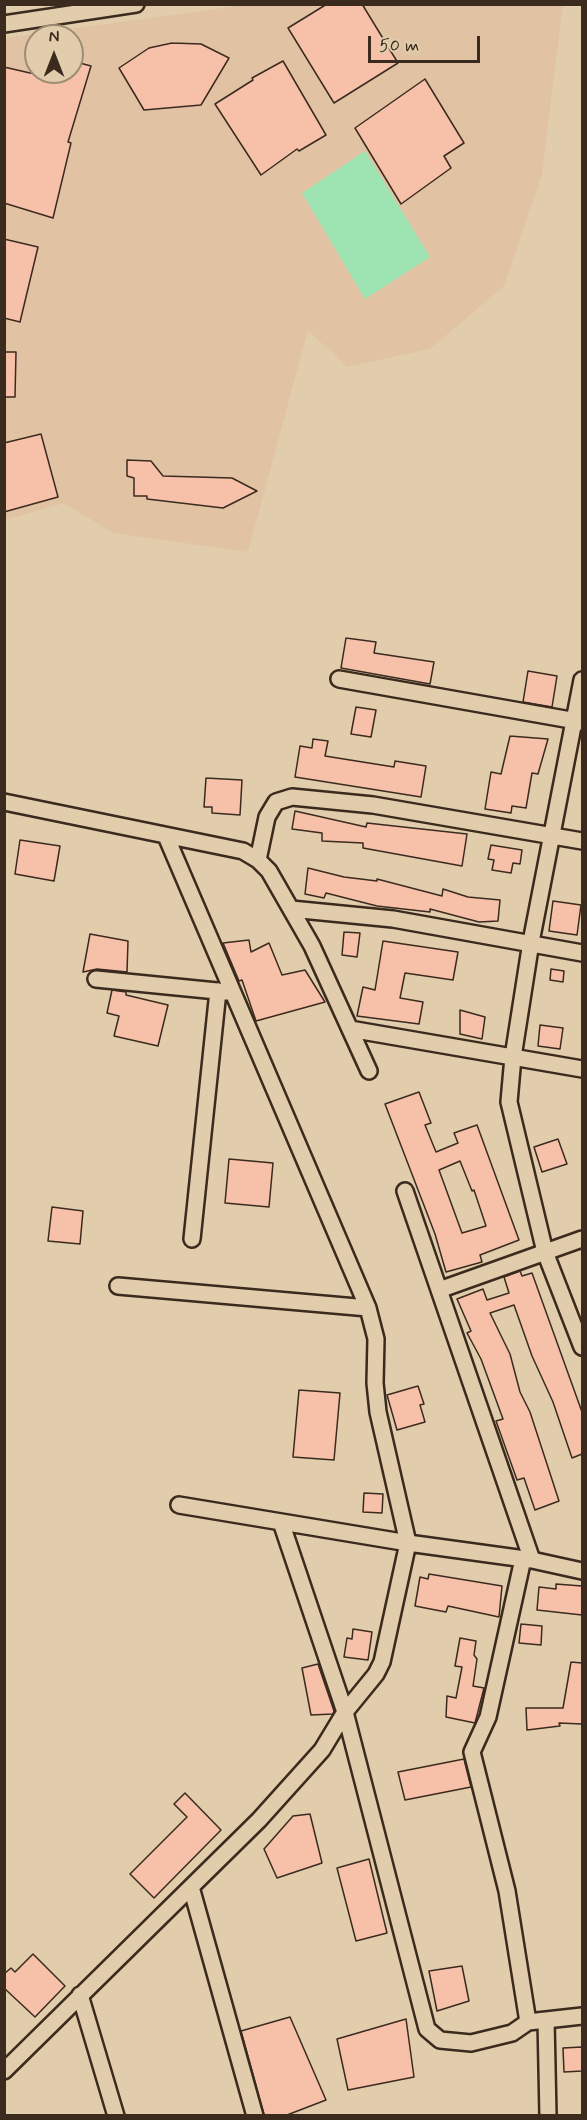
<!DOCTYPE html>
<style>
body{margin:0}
#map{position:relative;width:587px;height:2120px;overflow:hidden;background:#e1cdab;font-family:Mynerve,sans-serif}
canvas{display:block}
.frame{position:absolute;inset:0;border:6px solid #3b2a1e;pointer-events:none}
.north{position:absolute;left:24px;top:24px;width:60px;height:60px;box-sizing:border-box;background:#e1cdab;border:2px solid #9f8c73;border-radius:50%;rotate:0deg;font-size:16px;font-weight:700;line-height:24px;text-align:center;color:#3b2a1e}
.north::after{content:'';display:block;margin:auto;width:21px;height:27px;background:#3b2a1e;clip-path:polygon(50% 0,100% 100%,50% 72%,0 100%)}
.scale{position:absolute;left:368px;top:36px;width:112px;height:27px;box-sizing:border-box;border:3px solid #3b2a1e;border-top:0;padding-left:8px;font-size:18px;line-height:21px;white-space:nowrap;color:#3b2a1e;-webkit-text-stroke:4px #e1cdab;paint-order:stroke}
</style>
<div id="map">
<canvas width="587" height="2120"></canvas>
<div class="frame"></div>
<div class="north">N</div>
<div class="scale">50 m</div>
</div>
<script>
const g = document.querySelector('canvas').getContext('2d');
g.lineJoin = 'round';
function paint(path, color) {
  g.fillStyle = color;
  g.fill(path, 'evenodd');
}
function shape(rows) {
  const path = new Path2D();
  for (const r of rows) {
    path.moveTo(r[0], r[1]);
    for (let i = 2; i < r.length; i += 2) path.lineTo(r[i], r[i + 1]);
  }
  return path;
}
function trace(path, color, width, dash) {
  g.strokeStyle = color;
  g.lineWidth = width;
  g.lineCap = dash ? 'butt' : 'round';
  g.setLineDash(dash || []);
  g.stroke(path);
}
const built = shape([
 [233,5,563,5,542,175,504,286,430,349,347,367,308,330,248,552,113,533,64,503,5,520,4,38,231,7],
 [36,36,72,36,72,72,36,72]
]);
const green = shape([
 [365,151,430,257,365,299,302,193]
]);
const building = shape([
 [327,4,362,4,398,63,334,103,288,28,327,4],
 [172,43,201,44,229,58,201,105,144,110,119,68,149,48,172,43],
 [72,61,91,66,68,142,71,143,53,218,4,203,4,67,30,73,72,72,72,61],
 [283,61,326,135,299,151,297,149,261,175,215,104,253,80,252,78,283,61],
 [425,79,464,143,444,156,451,168,401,204,355,128,425,79],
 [4,239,38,247,20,322,4,318,4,239],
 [4,352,16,352,15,397,4,397,4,352],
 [41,434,58,497,4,512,4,443,41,434],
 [127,460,151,461,163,476,232,478,257,491,223,508,147,499,147,496,134,496,134,478,127,476,127,460],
 [346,638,376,642,374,653,434,662,430,684,341,668,346,638],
 [528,671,557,676,552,707,523,702,528,671],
 [356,707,376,710,371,737,351,734,356,707],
 [510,736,548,739,538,774,532,773,526,808,512,806,511,813,485,809,491,772,501,774,510,736],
 [313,739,328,741,325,756,394,767,395,761,426,766,421,797,295,777,300,746,312,748,313,739],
 [206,778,242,780,240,815,212,813,212,807,204,807,206,778],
 [295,811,366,827,367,823,467,834,462,866,363,848,363,843,322,841,322,833,292,829,295,811],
 [20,840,60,846,54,881,15,874,20,840],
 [491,845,522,850,520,864,513,863,511,873,492,870,494,860,488,859,491,845],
 [308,868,344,877,377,881,377,879,442,896,443,889,468,897,500,900,498,921,479,922,430,909,430,912,377,906,326,893,324,898,305,894,308,868],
 [553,901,581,905,577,935,549,931,553,901],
 [344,932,360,933,357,957,342,955,344,932],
 [90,934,128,941,127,972,97,969,83,972,90,934],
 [249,940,251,952,269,943,282,975,305,970,325,1002,256,1021,242,980,239,981,223,943,249,940],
 [383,941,458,952,453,980,405,973,400,998,423,1002,419,1024,357,1016,363,987,375,990,383,941],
 [551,969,564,971,563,982,550,980,551,969],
 [112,990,126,992,126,995,168,1005,158,1046,114,1036,119,1016,107,1013,112,990],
 [460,1010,485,1017,482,1039,460,1034,460,1010],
 [540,1025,563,1028,560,1049,538,1046,540,1025],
 [419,1092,431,1123,425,1125,436,1152,458,1143,454,1133,477,1125,519,1240,480,1255,482,1262,446,1272,435,1234,385,1104,419,1092],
 [460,1161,472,1191,474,1190,486,1226,462,1233,439,1170,460,1161],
 [558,1139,567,1164,542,1172,534,1147,558,1139],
 [229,1159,273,1163,269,1207,225,1203,229,1159],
 [52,1207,83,1211,80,1244,48,1241,52,1207],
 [520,1271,522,1276,532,1273,582,1412,582,1454,572,1458,553,1402,532,1356,514,1305,490,1313,510,1354,520,1392,530,1412,559,1501,535,1510,524,1478,517,1480,496,1421,503,1419,481,1359,467,1333,471,1331,457,1299,483,1289,487,1300,509,1293,504,1277,520,1271],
 [418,1386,424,1404,420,1405,425,1422,397,1430,387,1395,418,1386],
 [299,1390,340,1393,334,1460,293,1457,299,1390],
 [364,1493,383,1494,382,1513,363,1512,364,1493],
 [429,1574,502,1586,499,1617,448,1606,446,1612,415,1606,420,1577,428,1579,429,1574],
 [556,1584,582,1586,582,1615,537,1610,539,1587,556,1589,556,1584],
 [521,1624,542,1626,541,1645,519,1643,521,1624],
 [353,1629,372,1632,368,1660,344,1657,347,1638,352,1639,353,1629],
 [460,1638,476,1641,474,1655,477,1659,473,1686,484,1688,475,1723,446,1717,447,1696,456,1698,462,1667,455,1666,460,1638],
 [571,1662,582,1663,582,1724,559,1723,560,1726,527,1730,526,1708,563,1708,571,1662],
 [318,1664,334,1711,333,1714,311,1715,302,1668,318,1664],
 [464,1759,471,1787,405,1800,398,1772,464,1759],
 [185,1793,221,1830,154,1898,130,1874,187,1817,174,1804,185,1793],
 [310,1814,322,1863,277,1878,264,1849,293,1816,310,1814],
 [369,1859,387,1933,356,1941,337,1868,369,1859],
 [33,1954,65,1986,35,2017,4,1988,4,1974,11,1968,15,1972,33,1954],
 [462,1966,469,2001,437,2011,429,1971,462,1966],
 [290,2017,326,2100,287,2115,264,2115,241,2031,290,2017],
 [406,2019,414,2077,348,2090,337,2039,406,2019],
 [582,2047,582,2071,564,2072,563,2048,582,2047]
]);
const minor = shape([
 [4,24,136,4],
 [339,679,582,722],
 [582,680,531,942,513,1057,509,1102,545,1252,582,1347],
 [4,802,243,851,258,860,269,871,312,946,369,1071],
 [166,836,368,1308,376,1339,375,1383,378,1412,408,1543,532,1560,582,1571],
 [258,860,267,817,276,802,292,797,373,805,582,841],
 [291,909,393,919,582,953],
 [96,979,227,992],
 [350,1029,582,1069],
 [405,1191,532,1560],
 [192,1239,218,991],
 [118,1286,368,1308],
 [439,1290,582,1239],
 [179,1505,408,1543,382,1662,376,1674,345,1712,427,2029,440,2040,471,2043,512,2033,528,2022,582,2016],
 [523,1559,488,1717,472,1752,507,1891,528,2022],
 [191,1887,255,2116],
 [80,1995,116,2116],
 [546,2020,548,2116],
 [4,2071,259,1820,322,1750,345,1712,281,1522]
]);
paint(built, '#e1c3a4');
paint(green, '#9ee4b2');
paint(building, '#f7c1a9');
trace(building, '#3b2a1e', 1.5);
trace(minor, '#3b2a1e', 20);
trace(minor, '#e1cdab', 15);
</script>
